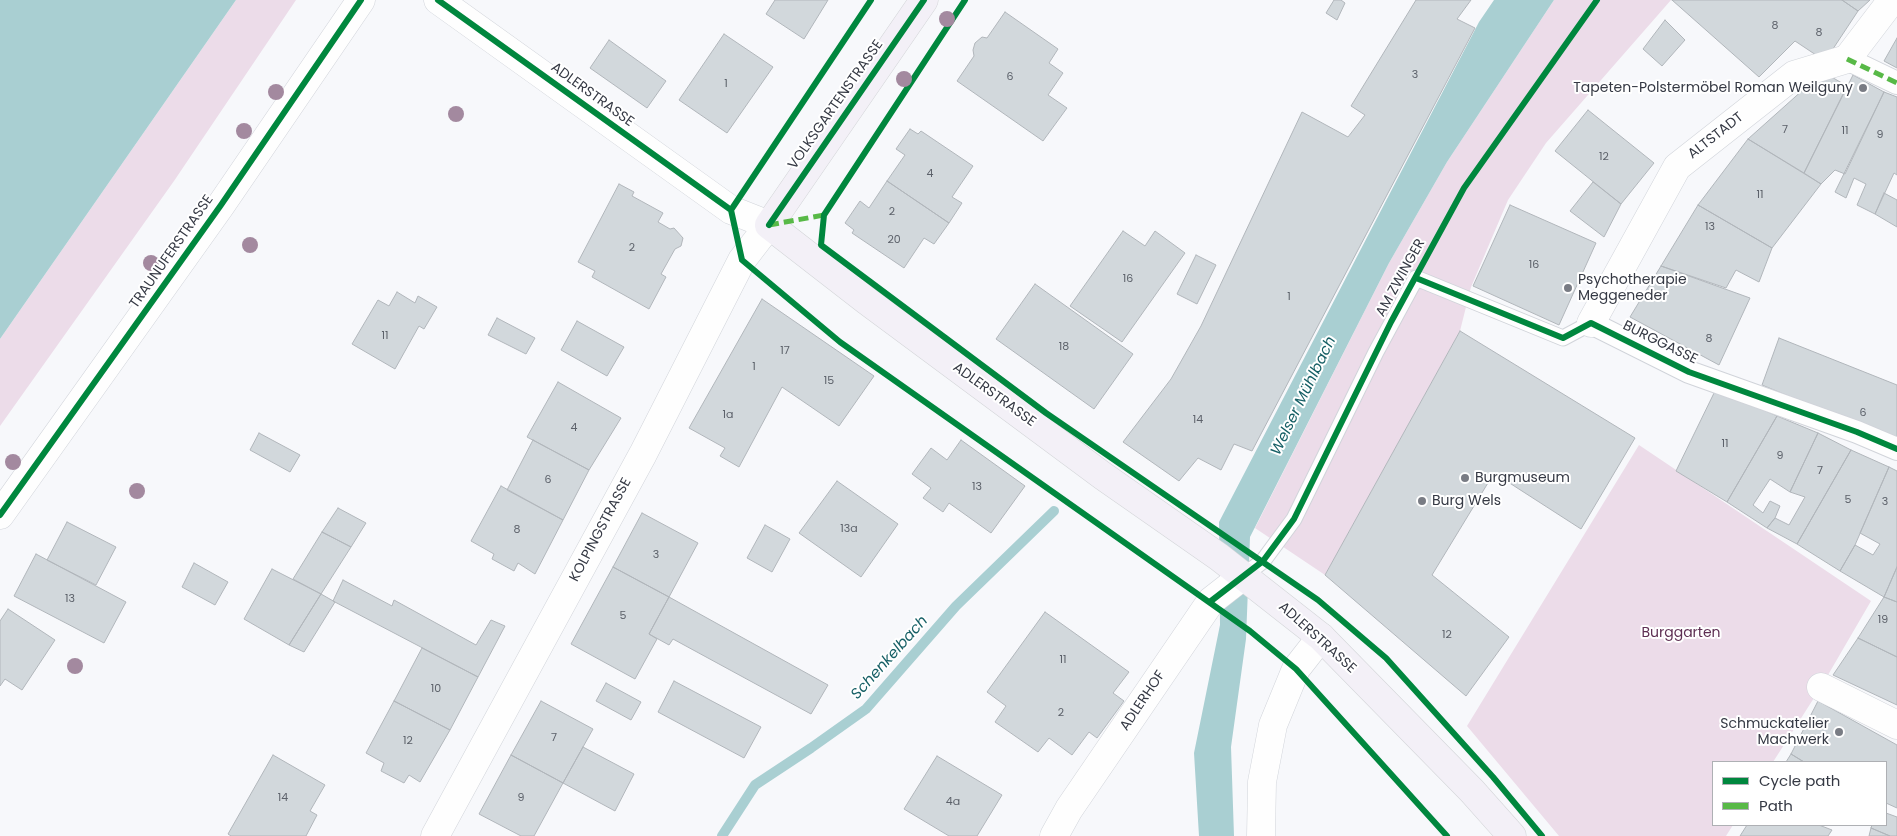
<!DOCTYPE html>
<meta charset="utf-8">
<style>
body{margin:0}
#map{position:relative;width:1897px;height:836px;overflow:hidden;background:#f7f8fb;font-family:Poppins,sans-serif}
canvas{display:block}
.legend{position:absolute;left:1712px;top:761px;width:175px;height:65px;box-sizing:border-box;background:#fff;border:1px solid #aeb0b4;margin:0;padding:6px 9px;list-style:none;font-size:15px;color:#353944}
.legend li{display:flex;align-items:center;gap:10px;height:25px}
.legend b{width:25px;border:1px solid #aeb0b4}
</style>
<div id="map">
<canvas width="1897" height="836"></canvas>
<ul class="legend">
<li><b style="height:6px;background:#00873e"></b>Cycle path</li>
<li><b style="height:6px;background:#58b947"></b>Path</li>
</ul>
</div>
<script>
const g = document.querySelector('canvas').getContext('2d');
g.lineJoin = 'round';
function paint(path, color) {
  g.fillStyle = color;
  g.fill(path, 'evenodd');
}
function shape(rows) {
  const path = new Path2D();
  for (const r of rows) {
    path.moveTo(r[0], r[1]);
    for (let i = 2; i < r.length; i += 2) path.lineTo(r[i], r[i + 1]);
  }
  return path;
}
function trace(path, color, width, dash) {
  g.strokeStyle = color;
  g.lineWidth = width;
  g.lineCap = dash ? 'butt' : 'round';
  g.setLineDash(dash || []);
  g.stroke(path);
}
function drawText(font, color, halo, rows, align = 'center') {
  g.font = font + ' Poppins,sans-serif';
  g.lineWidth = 4;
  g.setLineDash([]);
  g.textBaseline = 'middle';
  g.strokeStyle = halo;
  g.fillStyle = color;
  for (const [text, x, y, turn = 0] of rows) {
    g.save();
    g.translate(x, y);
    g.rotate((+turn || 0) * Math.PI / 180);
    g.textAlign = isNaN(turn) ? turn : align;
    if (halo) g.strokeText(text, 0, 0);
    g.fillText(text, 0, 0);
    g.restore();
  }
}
const green = shape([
 [236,0,296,0,174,181,0,426,0,339],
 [1554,0,1671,0,1546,143,1508,200,1471,287,1460,331,1325,575,1255,528,1389,263,1447,162],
 [1639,445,1871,601,1821,687,1773,762,1713,762,1713,825,1733,825,1726,836,1559,836,1467,726]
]);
const water = shape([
 [0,0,236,0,0,339],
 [1494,0,1554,0,1447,162,1389,263,1250,537,1246,639,1231,747,1234,836,1199,836,1194,753,1220,625,1219,522,1479,22]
]);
const stream = shape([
 [722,836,755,785,811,748,866,709,956,606,1054,511]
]);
const building = shape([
 [775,0,828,0,804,39,766,14,775,0],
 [1334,0,1341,0,1345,3,1337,20,1326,13,1334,0],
 [1416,0,1471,0,1457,19,1475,28,1252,451,1234,444,1221,470,1198,458,1179,481,1123,442,1171,379,1201,326,1302,112,1348,137,1365,115,1351,106,1416,0],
 [1672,0,1842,0,1858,11,1825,61,1795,41,1759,77,1672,0],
 [1842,0,1870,0,1858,11,1842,0],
 [1005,12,1058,49,1049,63,1063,73,1048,95,1067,108,1043,141,957,81,974,56,973,50,975,43,982,37,987,38,1005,12],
 [1665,20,1685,40,1662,66,1643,49,1665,20],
 [724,34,773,67,727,133,679,100,724,34],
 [1897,38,1897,68,1884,61,1897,38],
 [609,40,666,81,647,108,590,68,609,40],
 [1823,72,1847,86,1804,173,1748,139,1823,72],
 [1853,75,1884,92,1845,174,1835,170,1821,184,1804,173,1853,75],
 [1884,92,1897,97,1897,175,1894,173,1875,214,1857,205,1866,184,1854,178,1846,198,1835,192,1884,92],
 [1588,110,1654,163,1621,204,1555,151,1588,110],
 [910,129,918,134,921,131,973,166,952,197,962,203,949,223,887,181,905,155,896,149,910,129],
 [1748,139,1821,184,1772,248,1698,205,1748,139],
 [887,181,949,223,934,244,924,238,904,268,852,233,854,230,845,223,860,201,869,208,887,181],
 [1593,182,1621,204,1604,237,1570,211,1593,182],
 [619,184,634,192,632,196,663,213,658,222,670,229,674,228,683,238,681,246,675,249,661,274,666,277,649,309,592,277,595,271,578,262,619,184],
 [1884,193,1897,200,1897,227,1875,214,1884,193],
 [1510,205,1596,243,1559,325,1473,286,1510,205],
 [1698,205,1772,248,1759,282,1736,270,1726,288,1661,266,1698,205],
 [1123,231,1145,246,1155,231,1185,253,1122,342,1070,306,1123,231],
 [1196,255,1216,265,1197,304,1177,294,1196,255],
 [1661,266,1750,298,1719,365,1630,317,1661,266],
 [1035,284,1133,354,1094,409,996,339,1035,284],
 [397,292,415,303,418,296,437,307,424,329,419,326,395,369,352,344,378,300,389,306,397,292],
 [762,299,874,376,839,426,782,387,739,467,720,456,725,448,689,428,762,299],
 [497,318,535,338,526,354,488,335,497,318],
 [577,321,624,347,607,376,561,350,577,321],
 [1460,331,1635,438,1581,529,1494,473,1432,575,1509,637,1466,696,1325,575,1460,331],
 [1779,338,1897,385,1897,441,1762,385,1779,338],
 [558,382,621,418,589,470,527,437,558,382],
 [1716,389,1777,416,1727,502,1676,471,1716,389],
 [1777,416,1818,433,1790,492,1770,479,1753,505,1763,513,1770,501,1780,506,1775,518,1767,528,1727,502,1777,416],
 [259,433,300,455,290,472,250,450,259,433],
 [1818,433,1851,450,1797,544,1767,528,1775,518,1789,525,1805,497,1790,492,1818,433],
 [533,440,589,470,563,520,507,490,533,440],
 [961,440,1025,486,991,533,949,503,943,512,923,498,931,488,912,474,931,448,947,460,961,440],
 [1851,450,1889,467,1855,545,1840,571,1797,544,1851,450],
 [1889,467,1897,471,1897,567,1884,597,1840,571,1855,545,1873,555,1880,544,1860,533,1889,467],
 [837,481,898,524,861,577,799,533,837,481],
 [501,486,563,520,535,574,518,563,514,571,492,559,494,554,471,541,501,486],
 [338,508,366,523,351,547,322,532,338,508],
 [642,513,698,543,669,597,613,567,642,513],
 [67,522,116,547,96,585,47,560,67,522],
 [765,525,790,539,772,572,747,558,765,525],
 [322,532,351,547,321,594,293,579,322,532],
 [36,554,126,602,104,643,14,596,36,554],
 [194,563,228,582,215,605,182,587,194,563],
 [613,567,669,597,649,634,657,639,635,679,571,644,613,567],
 [1897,567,1897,602,1884,597,1897,567],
 [272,569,321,594,289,645,244,619,272,569],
 [343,580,392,606,394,600,476,645,491,620,505,626,478,677,333,601,343,580],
 [321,594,335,602,304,652,289,645,321,594],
 [669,597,828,685,811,714,673,639,669,645,649,634,669,597],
 [1884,597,1897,602,1897,657,1858,638,1884,597],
 [8,609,55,640,22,690,5,679,0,686,0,621,8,609],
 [1045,612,1129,672,1113,693,1124,701,1097,738,1089,732,1072,755,1049,738,1038,752,995,722,1006,706,987,692,1045,612],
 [1858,638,1897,657,1897,705,1833,675,1858,638],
 [422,648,478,677,450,730,394,701,422,648],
 [674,681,761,727,744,758,658,712,674,681],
 [606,683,641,702,631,720,596,701,606,683],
 [394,701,450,730,420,782,409,775,404,783,381,771,384,763,366,753,394,701],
 [541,701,593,729,563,783,511,755,541,701],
 [1818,701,1897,745,1897,808,1886,803,1886,762,1804,762,1791,754,1818,701],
 [583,747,634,774,615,811,563,783,583,747],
 [1791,754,1804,762,1786,762,1791,754],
 [273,755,325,785,310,811,317,815,306,836,231,836,228,834,273,755],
 [511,755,563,783,534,836,521,836,479,814,511,755],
 [937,756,1002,795,977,836,949,836,904,809,937,756],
 [1886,813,1897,817,1897,836,1890,836,1871,828,1872,825,1886,825,1886,813],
 [1747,825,1819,825,1832,830,1828,836,1740,836,1747,825],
 [1871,828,1890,836,1869,836,1871,828]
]);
const service = shape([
 [1243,576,1263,561,1294,519,1376,352,1416,278,1563,338,1591,323]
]);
const pedestrian = shape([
 [1847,59,1897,83],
 [1591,323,1689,372,1857,432,1897,449]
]);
const minor = shape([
 [438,0,731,210,769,225],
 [1591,323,1677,167,1794,75,1847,59,1892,0],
 [0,515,221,205,361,0],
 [1821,687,1897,725],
 [1054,836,1069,809,1211,601,1243,576],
 [1261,836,1262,782,1273,725,1296,669,1321,637]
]);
const tertiary = shape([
 [435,836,643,454,742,260,769,225]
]);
const primary = shape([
 [924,0,769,225,867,301,1103,476,1219,557,1321,637,1472,791,1512,836]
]);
const quiet = shape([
 [1847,59,1897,83],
 [769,225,824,215]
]);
const cycleway = shape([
 [438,0,731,210],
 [871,0,731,210,742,260,840,342,1250,631,1296,669,1447,836],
 [965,0,824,215,821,245,1046,413,1318,600,1386,658,1493,777,1542,836],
 [769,225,924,0],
 [1416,278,1563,338,1591,323,1689,372,1857,432,1897,449],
 [0,515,221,205,361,0],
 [1211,601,1263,561,1294,519,1391,322,1464,188,1597,0]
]);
const trees = [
 [947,19],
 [904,79],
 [276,92],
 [456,114],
 [244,131],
 [250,245],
 [151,263],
 [13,462],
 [137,491],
 [75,666]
];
const markers = [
 [1863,88,5,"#797c84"],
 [1568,288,5,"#797c84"],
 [1465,478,5,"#797c84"],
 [1422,501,5,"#797c84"],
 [1839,732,5,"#797c84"]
];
const numberNames = [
 ["8",1775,26],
 ["8",1819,33],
 ["3",1415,75],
 ["6",1010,77],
 ["1",726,84],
 ["7",1785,130],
 ["11",1845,131],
 ["9",1880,135],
 ["12",1604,157],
 ["4",930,174],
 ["11",1760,195],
 ["2",892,212],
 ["13",1710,227],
 ["20",894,240],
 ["2",632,248],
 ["16",1534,265],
 ["16",1128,279],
 ["1",1289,297],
 ["11",385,336],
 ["8",1709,339],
 ["18",1064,347],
 ["17",785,351],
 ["1",754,367],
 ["15",829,381],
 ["6",1863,413],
 ["1a",728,415],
 ["14",1198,420],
 ["4",574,428],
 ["11",1725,444],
 ["9",1780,456],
 ["7",1820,471],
 ["6",548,480],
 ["13",977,487],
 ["5",1848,500],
 ["3",1885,502],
 ["13a",849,529],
 ["8",517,530],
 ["3",656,555],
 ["13",70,599],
 ["5",623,616],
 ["19",1883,620],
 ["12",1447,635],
 ["11",1063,660],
 ["10",436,689],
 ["2",1061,713],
 ["7",554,738],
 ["12",408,741],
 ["14",283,798],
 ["9",521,798],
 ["4a",953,802]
];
const poiNames = [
 ["Tapeten-Polstermöbel Roman Weilguny",1853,88,"right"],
 ["Psychotherapie",1578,280],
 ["Meggeneder",1578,296],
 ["Burgmuseum",1475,478],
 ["Burg Wels",1432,501],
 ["Schmuckatelier",1829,724,"right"],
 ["Machwerk",1829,740,"right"]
];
const streetNames = [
 ["ADLERSTRASSE",592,95,36],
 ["VOLKSGARTENSTRASSE",836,105,-55],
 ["ALTSTADT",1716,136,-38],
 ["TRAUNUFERSTRASSE",172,252,-55],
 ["AM ZWINGER",1401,278,-61],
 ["BURGGASSE",1660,343,26],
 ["ADLERSTRASSE",994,395,36],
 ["KOLPINGSTRASSE",601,530,-62],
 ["ADLERSTRASSE",1317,638,42],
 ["ADLERHOF",1143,701,-56]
];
const parkNames = [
 ["Burggarten",1681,633]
];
const waterNames = [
 ["Welser Mühlbach",1304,396,-64],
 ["Schenkelbach",890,658,-48]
];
paint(green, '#ecdce9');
paint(water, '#a9cfd2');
trace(stream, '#a9cfd2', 10);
paint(building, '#d2d8dc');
trace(building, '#b1b6bb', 1);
trace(service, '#d1d4da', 17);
trace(pedestrian, '#d1d4da', 24);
trace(minor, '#d1d4da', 29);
trace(tertiary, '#d1d4da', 29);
trace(primary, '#d3d5d8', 29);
trace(service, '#fefefe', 15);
trace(pedestrian, '#fefefe', 22);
trace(minor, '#fefefe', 28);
trace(tertiary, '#fefefe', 28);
trace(primary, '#f3f0f7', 28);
trace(quiet, '#58b947', 5, [10, 5]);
trace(cycleway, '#00873e', 6);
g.fillStyle = '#a3899f';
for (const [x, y] of trees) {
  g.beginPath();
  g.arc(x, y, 8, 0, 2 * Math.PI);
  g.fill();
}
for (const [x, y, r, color] of markers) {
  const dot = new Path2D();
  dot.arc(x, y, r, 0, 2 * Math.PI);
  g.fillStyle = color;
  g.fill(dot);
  trace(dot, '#fff', 2);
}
drawText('11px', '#5c616a', null, numberNames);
drawText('14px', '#353944', '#fff', poiNames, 'left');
drawText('14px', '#353944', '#fff', streetNames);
drawText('14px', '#5e2f53', '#fff', parkNames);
drawText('italic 15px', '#176066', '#fff', waterNames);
</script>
